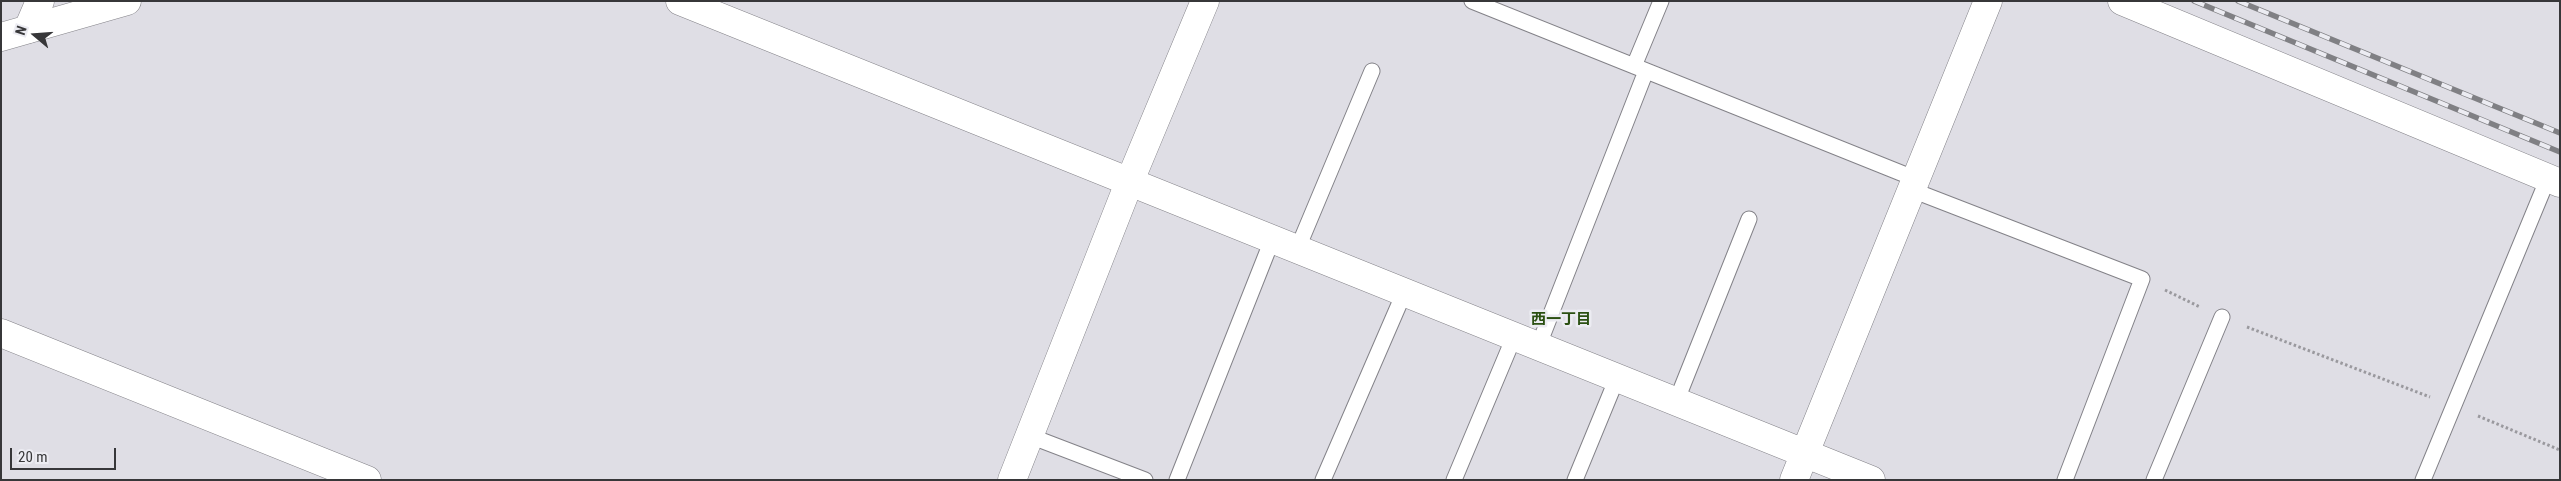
<!DOCTYPE html>
<meta charset="utf-8">
<style>
body{margin:0}
#map{position:relative;width:2561px;height:481px;overflow:hidden;background:#dfdee5;font-family:"Roboto Condensed",sans-serif}
canvas{display:block}
.frame{position:absolute;inset:0;border:2px solid #373739;pointer-events:none}
.north{position:absolute;left:10px;top:10px;width:50px;height:50px;-webkit-text-stroke:4px #ececf2;paint-order:stroke;rotate:288deg;font-size:14px;font-weight:700;line-height:20px;text-align:center;color:#373739}
.north::after{content:'';display:block;margin:auto;width:18px;height:22px;background:#373739;clip-path:polygon(50% 0,100% 100%,50% 72%,0 100%)}
.scale{position:absolute;left:10px;top:448px;width:106px;height:22px;box-sizing:border-box;border:2px solid #373739;border-top:0;padding-left:6px;font-size:15px;line-height:18px;white-space:nowrap;color:#373739;-webkit-text-stroke:4px #ececf2;paint-order:stroke}
</style>
<div id="map">
<canvas width="2561" height="481"></canvas>
<div class="frame"></div>
<div class="north">N</div>
<div class="scale">20 m</div>
</div>
<script>
const g = document.querySelector('canvas').getContext('2d');
g.lineJoin = 'round';
function shape(rows) {
  const path = new Path2D();
  for (const r of rows) {
    path.moveTo(r[0], r[1]);
    for (let i = 2; i < r.length; i += 2) path.lineTo(r[i], r[i + 1]);
  }
  return path;
}
function trace(path, color, width, dash) {
  g.strokeStyle = color;
  g.lineWidth = width;
  g.lineCap = dash ? 'butt' : 'round';
  g.setLineDash(dash || []);
  g.stroke(path);
}
function drawText(font, color, halo, rows, align = 'center') {
  g.font = font + ' "Roboto Condensed","Noto Sans JP",sans-serif';
  g.lineWidth = 5;
  g.setLineDash([]);
  g.textBaseline = 'middle';
  g.strokeStyle = halo;
  g.fillStyle = color;
  for (const [text, x, y, turn = 0] of rows) {
    g.save();
    g.translate(x, y);
    g.rotate((+turn || 0) * Math.PI / 180);
    g.textAlign = isNaN(turn) ? turn : align;
    if (halo) g.strokeText(text, 0, 0);
    g.fillText(text, 0, 0);
    g.restore();
  }
}
const path = shape([
 [2165,290,2200,307],
 [2247,327,2430,397],
 [2478,416,2560,450]
]);
const service = shape([
 [1472,1,1916,179],
 [1634,66,1661,1],
 [1912,190,2142,279,2065,480],
 [1297,250,1372,71],
 [1538,347,1646,71],
 [1676,402,1749,219],
 [1030,436,1145,480],
 [1177,480,1272,240],
 [1323,480,1404,293],
 [1454,480,1514,337],
 [1575,480,1617,378],
 [2154,480,2222,317],
 [2423,480,2548,178]
]);
const minor = shape([
 [680,1,1871,480],
 [2122,1,2560,183],
 [28,29,40,1],
 [1,333,367,480],
 [1794,480,1988,1]
]);
const tertiary = shape([
 [1,37,127,1],
 [1012,480,1129,183,1205,1]
]);
const rail = shape([
 [2194,1,2560,152],
 [2238,1,2560,133]
]);
const neighbourhoodNames = [
 ["西一丁目",1561,320]
];
trace(service, '#838288', 17);
trace(minor, '#838288', 29);
trace(tertiary, '#838288', 29);
trace(path, '#9a999e', 3, [2.5, 2.5]);
trace(service, '#fff', 15);
trace(minor, '#fff', 28);
trace(tertiary, '#fff', 28);
trace(rail, '#808084', 5.5);
trace(rail, '#ececf2', 4, [11]);
drawText('bold 15px', '#2b5012', '#ececf2', neighbourhoodNames);
</script>
